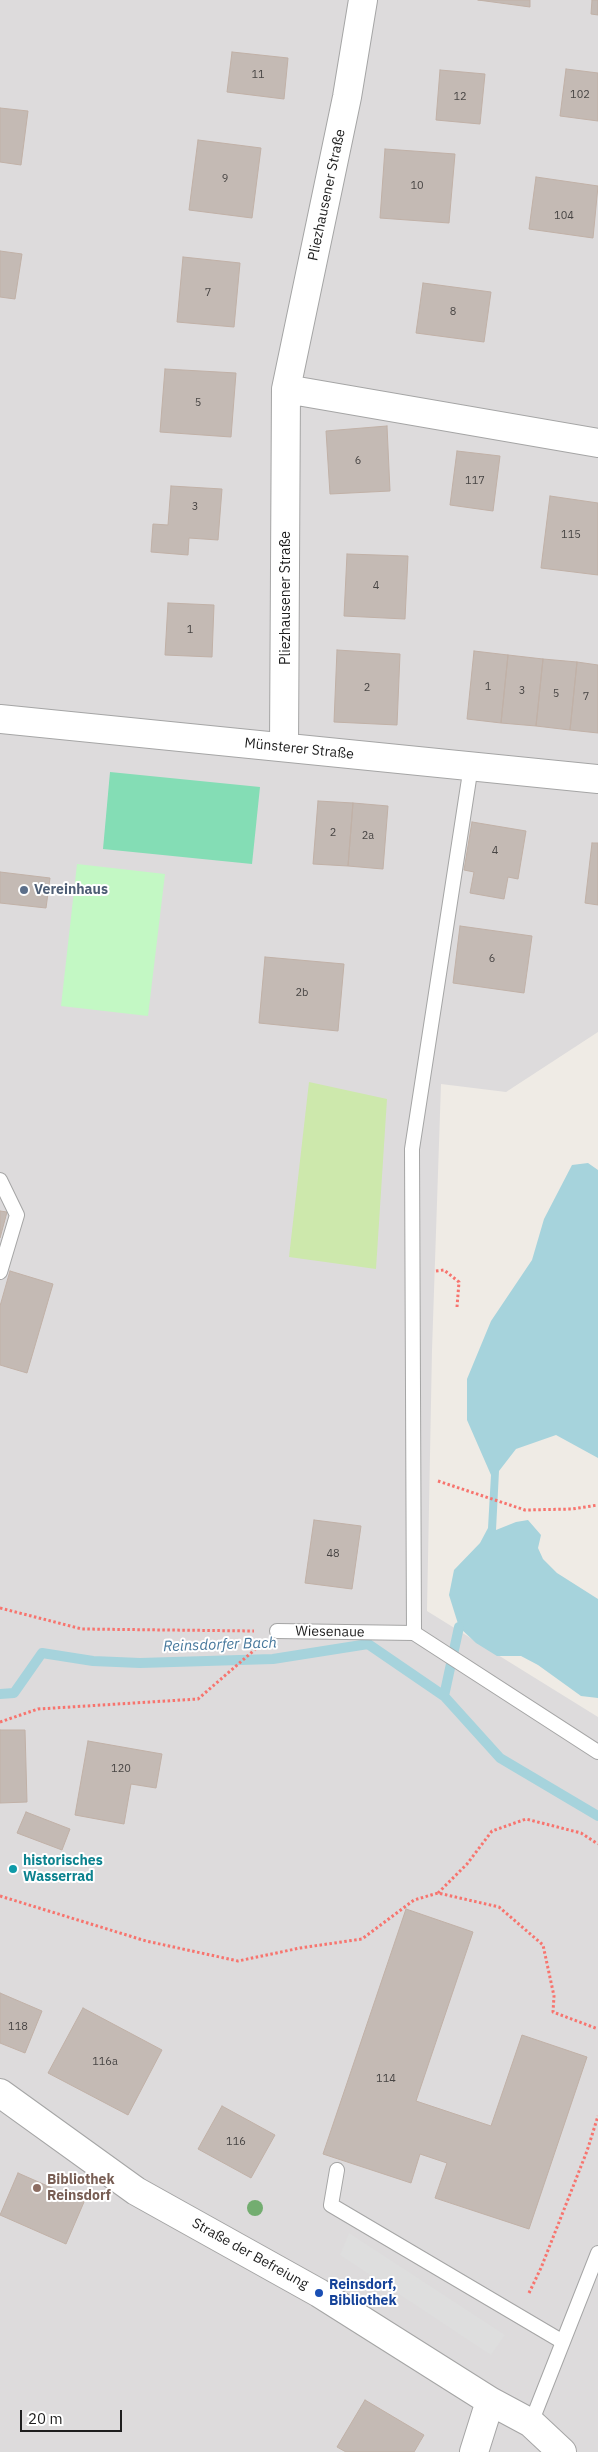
<!DOCTYPE html>
<meta charset="utf-8">
<style>
body{margin:0}
#map{position:relative;width:598px;height:2452px;overflow:hidden;background:#efebe5;font-family:"IBM Plex Sans",sans-serif}
canvas{display:block}
.scale{position:absolute;left:20px;top:2410px;width:102px;height:22px;box-sizing:border-box;border:2px solid #1e1e1e;border-top:0;padding-left:6px;font-size:15px;line-height:18px;white-space:nowrap;color:#1e1e1e;-webkit-text-stroke:4px #fff;paint-order:stroke}
</style>
<div id="map">
<canvas width="598" height="2452"></canvas>
<div class="scale">20 m</div>
</div>
<script>
const g = document.querySelector('canvas').getContext('2d');
g.lineJoin = 'round';
function paint(path, color) {
  g.fillStyle = color;
  g.fill(path, 'evenodd');
}
function shape(rows) {
  const path = new Path2D();
  for (const r of rows) {
    path.moveTo(r[0], r[1]);
    for (let i = 2; i < r.length; i += 2) path.lineTo(r[i], r[i + 1]);
  }
  return path;
}
function trace(path, color, width, dash) {
  g.strokeStyle = color;
  g.lineWidth = width;
  g.lineCap = dash ? 'butt' : 'round';
  g.setLineDash(dash || []);
  g.stroke(path);
}
function drawText(font, color, halo, rows, align = 'center') {
  g.font = font + ' "IBM Plex Sans",sans-serif';
  g.lineWidth = 4;
  g.setLineDash([]);
  g.textBaseline = 'middle';
  g.strokeStyle = halo;
  g.fillStyle = color;
  for (const [text, x, y, turn = 0] of rows) {
    g.save();
    g.translate(x, y);
    g.rotate((+turn || 0) * Math.PI / 180);
    g.textAlign = isNaN(turn) ? turn : align;
    if (halo) g.strokeText(text, 0, 0);
    g.fillText(text, 0, 0);
    g.restore();
  }
}
const residential = shape([
 [0,0,598,0,598,1032,506,1092,441,1084,432,1350,427,1611,598,1717,598,2452,0,2452]
]);
const grass = shape([
 [309,1082,387,1099,376,1269,289,1257]
]);
const park = shape([
 [77,864,165,874,148,1016,61,1006]
]);
const pitch = shape([
 [110,772,260,787,252,864,103,849]
]);
const parking = shape([
 [349,2233,505,2335,491,2355,340,2255]
]);
const water = shape([
 [588,1163,598,1170,598,1458,556,1435,516,1449,499,1471,496,1530,516,1522,528,1520,541,1535,538,1548,543,1559,557,1573,598,1599,598,1698,581,1696,538,1665,521,1656,497,1656,476,1643,459,1627,449,1595,454,1570,480,1543,488,1528,491,1475,467,1420,467,1379,491,1321,532,1260,544,1219,572,1165]
]);
const stream = shape([
 [0,1694,14,1693,42,1653,93,1661,140,1663,273,1659,368,1644,444,1696,500,1758,598,1816],
 [444,1696,459,1627]
]);
const building = shape([
 [478,0,530,0,530,7,478,0],
 [592,0,598,0,598,15,591,14,592,0],
 [232,52,288,58,284,99,227,92,232,52],
 [566,69,598,73,598,121,560,116,566,69],
 [440,70,485,74,480,124,436,120,440,70],
 [0,108,28,111,21,165,0,162,0,108],
 [198,140,261,148,252,218,189,210,198,140],
 [385,149,455,154,449,223,380,218,385,149],
 [536,177,598,186,593,238,529,229,536,177],
 [0,251,22,254,15,299,0,297,0,251],
 [183,257,240,263,234,327,177,322,183,257],
 [423,283,491,292,484,342,416,333,423,283],
 [165,369,236,373,231,437,160,432,165,369],
 [387,426,390,491,330,494,326,431,387,426],
 [457,451,500,456,493,511,450,505,457,451],
 [171,486,222,489,218,540,189,538,188,555,151,552,153,524,168,525,171,486],
 [550,496,598,503,598,575,541,568,550,496],
 [347,554,408,556,405,619,344,616,347,554],
 [168,603,214,605,212,657,165,655,168,603],
 [337,650,400,654,397,725,334,722,337,650],
 [474,651,508,655,501,723,467,719,474,651],
 [508,655,543,659,536,726,501,723,508,655],
 [543,659,577,662,570,730,536,726,543,659],
 [577,662,598,665,598,733,570,730,577,662],
 [318,801,353,803,348,866,313,864,318,801],
 [353,803,388,806,383,869,348,866,353,803],
 [472,822,526,831,518,879,508,877,504,899,470,893,474,872,464,870,472,822],
 [592,843,598,843,598,905,585,903,592,843],
 [0,872,50,878,46,908,0,903,0,872],
 [460,926,532,936,524,993,453,983,460,926],
 [265,957,344,964,338,1031,259,1023,265,957],
 [0,1211,7,1212,0,1238,0,1211],
 [10,1271,53,1284,27,1373,0,1365,0,1306,10,1271],
 [314,1520,361,1526,352,1589,305,1583,314,1520],
 [0,1730,25,1730,27,1802,0,1803,0,1730],
 [88,1741,162,1754,156,1788,131,1784,124,1824,75,1815,88,1741],
 [26,1812,70,1829,62,1850,17,1833,26,1812],
 [406,1909,473,1932,416,2101,491,2126,522,2035,587,2057,529,2229,435,2198,447,2163,420,2154,411,2183,323,2154,406,1909],
 [0,1993,42,2011,25,2053,0,2043,0,1993],
 [83,2008,162,2050,128,2115,48,2073,83,2008],
 [222,2106,275,2135,251,2178,198,2149,222,2106],
 [18,2173,84,2202,66,2244,0,2215,18,2173],
 [365,2400,424,2435,414,2452,346,2452,337,2447,365,2400]
]);
const path = shape([
 [436,1271,444,1270,459,1282,457,1307],
 [438,1481,525,1510,572,1509,598,1505],
 [0,1608,82,1629,254,1631],
 [0,1722,38,1709,198,1699,259,1646],
 [438,1893,467,1864,492,1831,526,1819,581,1833,598,1844],
 [0,1896,146,1941,238,1961,300,1948,362,1939,414,1900,438,1893,499,1907,543,1945,554,1996,553,2012,598,2029],
 [529,2293,541,2268,587,2151,598,2116]
]);
const lane = shape([
 [0,1180,17,1215,0,1272],
 [277,1631,414,1633,598,1752],
 [414,1633,412,1149,471,766],
 [337,2170,331,2205,563,2342],
 [531,2423,598,2253]
]);
const street = shape([
 [286,389,598,443],
 [0,719,598,779],
 [284,747,286,389,347,97,363,0],
 [0,2093,136,2191,319,2293,490,2401,531,2423,562,2452],
 [474,2452,490,2401]
]);
const trees = [
 [255,2208]
];
const markers = [
 [24,890,5,"#5c6f8a"],
 [13,1869,5,"#0f9aa8"],
 [37,2188,5,"#8d6e63"],
 [319,2293,5,"#1a4fb4"]
];
const numberNames = [
 ["11",258,75],
 ["102",580,95],
 ["12",460,97],
 ["9",225,179],
 ["10",417,186],
 ["104",564,216],
 ["7",208,293],
 ["8",453,312],
 ["5",198,403],
 ["6",358,461],
 ["117",475,481],
 ["3",195,507],
 ["115",571,535],
 ["4",376,586],
 ["1",190,630],
 ["1",488,687],
 ["2",367,688],
 ["3",522,691],
 ["5",556,694],
 ["7",586,697],
 ["2",333,833],
 ["2a",368,836],
 ["4",495,851],
 ["6",492,959],
 ["2b",302,993],
 ["48",333,1554],
 ["120",121,1769],
 ["118",18,2027],
 ["116a",105,2062],
 ["114",386,2079],
 ["116",236,2142]
];
const streetNames = [
 ["Pliezhausener Straße",327,195,-78],
 ["Pliezhausener Straße",286,598,-90],
 ["Münsterer Straße",299,749,6],
 ["Wiesenaue",330,1632,1],
 ["Straße der Befreiung",250,2254,29]
];
const serviceNames = [
 ["Vereinhaus",34,890]
];
const cultureNames = [
 ["historisches",23,1861],
 ["Wasserrad",23,1877]
];
const educationNames = [
 ["Bibliothek",47,2180],
 ["Reinsdorf",47,2196]
];
const transitNames = [
 ["Reinsdorf,",329,2285],
 ["Bibliothek",329,2301]
];
const waterNames = [
 ["Reinsdorfer Bach",220,1645,-2]
];
paint(residential, '#dddbdc');
paint(grass, '#cde8ac');
paint(park, '#c3f8c4');
paint(pitch, '#84ddb5');
paint(parking, '#dedede');
paint(water, '#a6d3dc');
trace(stream, '#a6d3dc', 10);
paint(building, '#c4bab4');
trace(building, '#c1b1a7', 1);
trace(lane, '#a5a5a5', 16);
trace(street, '#a5a5a5', 30);
trace(path, '#f7746e', 3, [2.5, 2.5]);
trace(lane, '#fff', 14);
trace(street, '#fff', 28);
g.fillStyle = '#73ad70';
for (const [x, y] of trees) {
  g.beginPath();
  g.arc(x, y, 8, 0, 2 * Math.PI);
  g.fill();
}
for (const [x, y, r, color] of markers) {
  const dot = new Path2D();
  dot.arc(x, y, r, 0, 2 * Math.PI);
  g.fillStyle = color;
  g.fill(dot);
  trace(dot, '#fff', 2);
}
drawText('11px', '#484544', null, numberNames);
drawText('14px', '#1e1e1e', '#fff', streetNames);
drawText('bold 14px', '#4e5e75', '#fff', serviceNames, 'left');
drawText('bold 14px', '#0d838f', '#fff', cultureNames, 'left');
drawText('bold 14px', '#785e54', '#fff', educationNames, 'left');
drawText('bold 14px', '#164399', '#fff', transitNames, 'left');
drawText('italic 15px', '#47789c', '#fff', waterNames);
</script>
